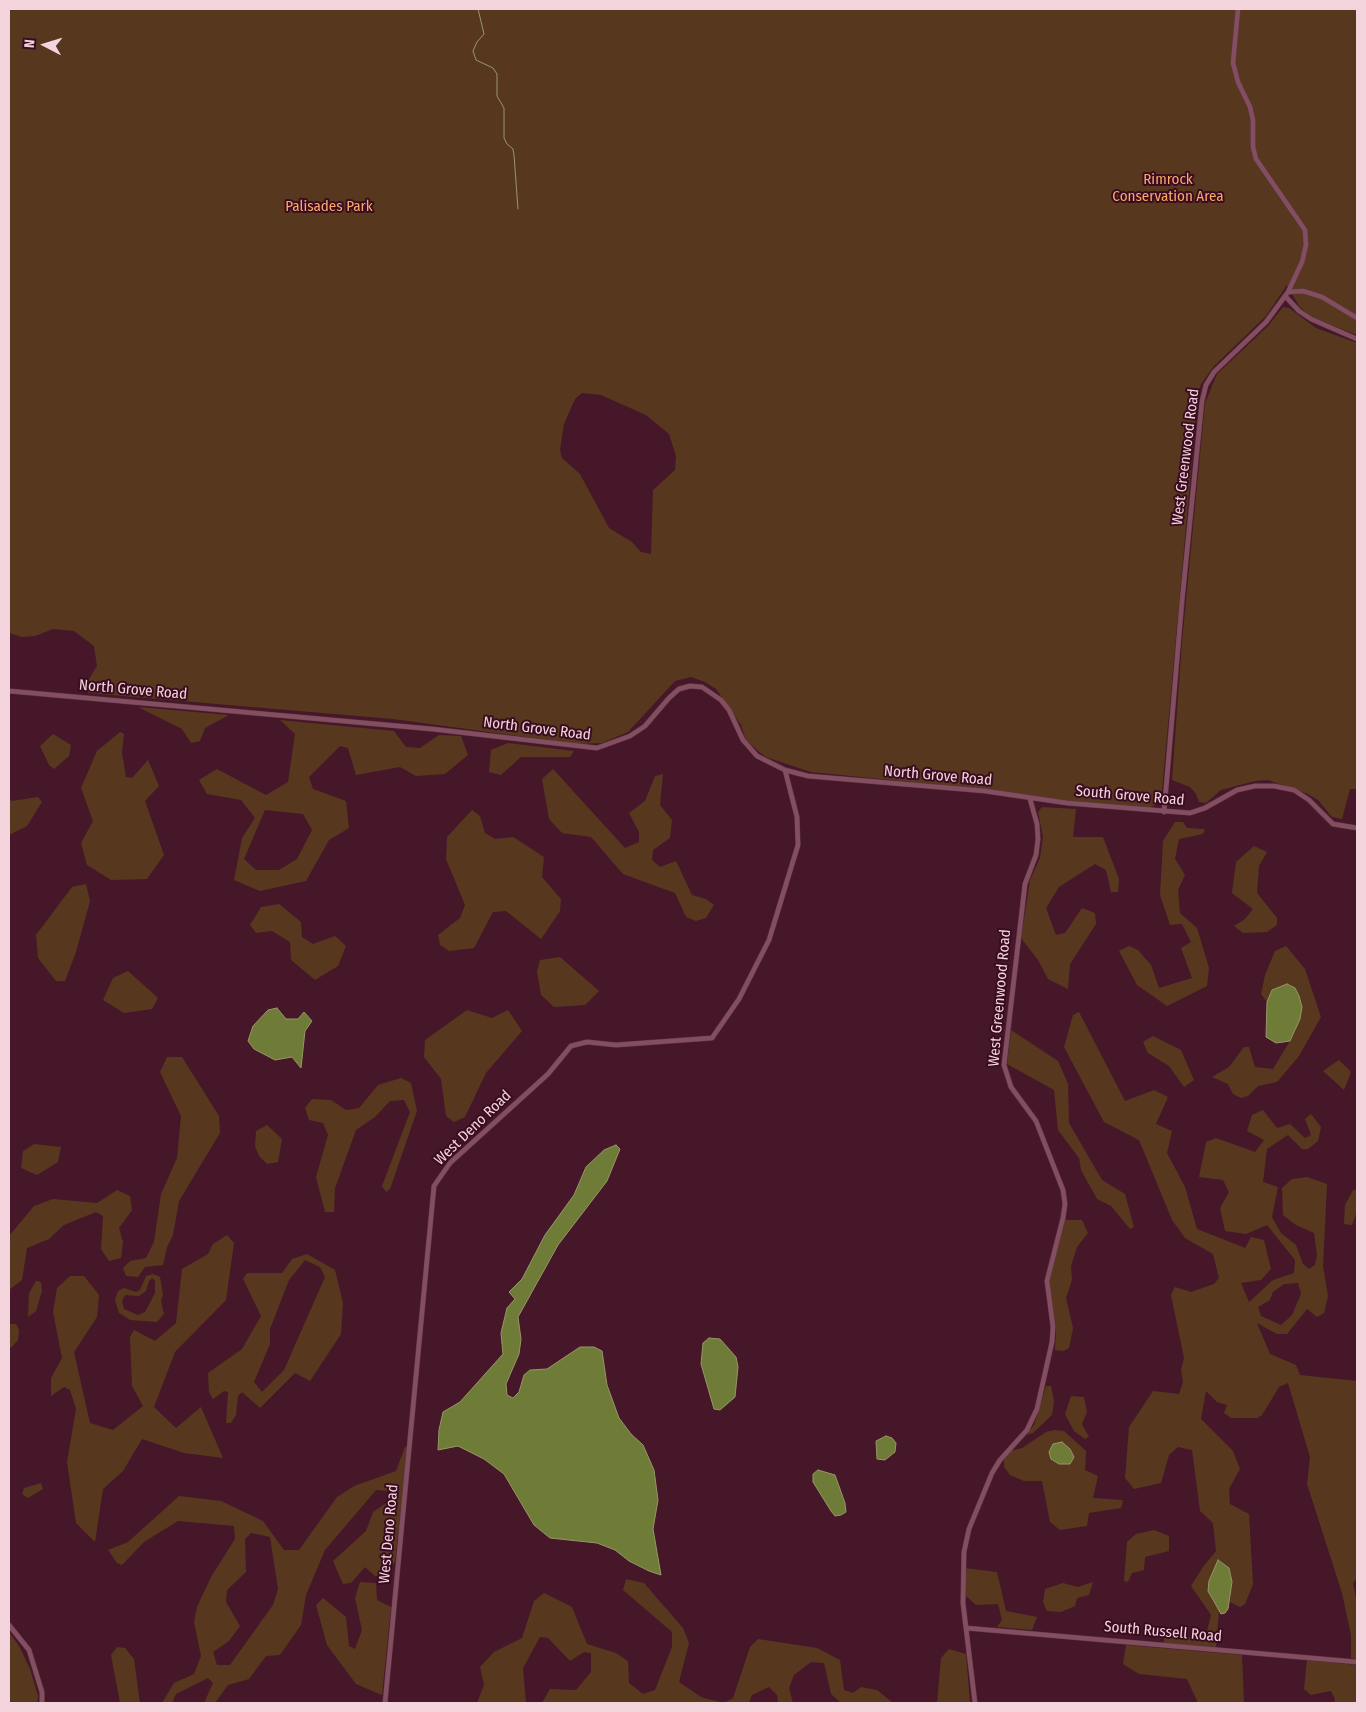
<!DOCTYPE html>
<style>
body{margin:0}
#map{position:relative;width:1366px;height:1712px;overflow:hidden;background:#461729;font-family:"Fira Sans Condensed",sans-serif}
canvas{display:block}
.frame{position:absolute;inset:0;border:10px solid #f3d3dc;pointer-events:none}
.north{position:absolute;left:20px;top:20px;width:50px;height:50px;-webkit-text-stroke:4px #3a0c20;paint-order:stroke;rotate:275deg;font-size:14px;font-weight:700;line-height:20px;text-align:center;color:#f3d3dc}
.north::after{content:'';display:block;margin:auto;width:18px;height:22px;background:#f3d3dc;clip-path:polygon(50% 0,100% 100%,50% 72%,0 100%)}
</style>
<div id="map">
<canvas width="1366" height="1712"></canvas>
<div class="frame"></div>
<div class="north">N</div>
</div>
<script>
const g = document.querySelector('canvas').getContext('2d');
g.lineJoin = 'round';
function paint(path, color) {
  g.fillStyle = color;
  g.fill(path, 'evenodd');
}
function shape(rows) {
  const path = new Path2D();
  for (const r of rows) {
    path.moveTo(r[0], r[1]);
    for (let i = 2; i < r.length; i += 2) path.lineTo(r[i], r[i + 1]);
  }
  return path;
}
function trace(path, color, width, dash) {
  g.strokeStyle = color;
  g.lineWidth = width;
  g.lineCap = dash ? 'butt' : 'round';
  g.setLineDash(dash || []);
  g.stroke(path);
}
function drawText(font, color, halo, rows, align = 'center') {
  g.font = font + ' "Fira Sans Condensed",sans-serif';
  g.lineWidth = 4;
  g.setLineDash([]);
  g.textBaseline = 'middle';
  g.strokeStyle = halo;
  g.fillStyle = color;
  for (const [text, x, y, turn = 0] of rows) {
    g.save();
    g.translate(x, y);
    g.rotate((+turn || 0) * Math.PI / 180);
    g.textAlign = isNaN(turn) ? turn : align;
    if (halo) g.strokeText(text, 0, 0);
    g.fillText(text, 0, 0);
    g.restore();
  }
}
const green = shape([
 [9,9,1357,9,1357,335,1311,317,1299,306,1287,285,1266,316,1214,366,1201,384,1198,393,1161,802,1151,807,1145,807,1067,801,970,788,811,772,766,757,758,751,746,740,741,725,716,689,705,682,691,677,675,681,628,732,602,743,578,744,393,719,88,693,89,679,97,666,94,646,74,631,53,629,35,636,22,637,9,633],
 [582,393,601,395,646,415,669,434,676,456,675,470,653,490,651,554,641,552,632,542,609,528,580,474,562,458,560,450,564,424,575,399],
 [1283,307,1289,308,1316,328,1357,343,1357,789,1350,789,1342,819,1332,817,1318,800,1308,794,1268,780,1255,781,1221,790,1206,803,1199,802,1196,794,1190,787,1172,780,1182,642,1205,403,1217,374,1268,326],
 [138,707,229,715,205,728,200,741,191,743,182,729],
 [280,720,394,731,406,747,420,748,439,735,461,736,468,755,445,774,416,776,400,767,356,775,348,748,340,746,309,777,313,789,346,801,349,828,329,840,306,881,260,891,234,880,242,838,255,818,241,800,207,794,199,780,217,769,266,795,288,782,295,734],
 [265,810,303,814,312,830,297,859,279,870,256,870,244,859],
 [120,732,124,734,122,753,126,777,132,778,148,760,159,786,145,801,164,855,147,879,111,880,87,865,81,843,93,821,81,788,97,751],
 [53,734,71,745,69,756,54,769,49,765,40,746],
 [508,743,574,751,570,757,521,757,501,775,489,772,491,750],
 [553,769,625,848,639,842,639,832,629,813,645,801,655,776,663,774,660,805,672,820,670,838,653,850,652,860,660,867,676,861,692,895,706,899,714,905,706,918,696,921,686,917,675,893,623,874,591,837,562,833,549,819,542,779],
 [38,797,42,802,27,826,9,835,9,798,12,801],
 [1042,807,1076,809,1073,837,1103,837,1119,879,1118,892,1111,892,1106,870,1095,864,1059,887,1046,908,1056,935,1065,933,1082,908,1095,913,1096,924,1070,964,1068,989,1048,979,1038,960,1021,938,1030,880,1040,858,1043,837,1038,812],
 [472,810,480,816,485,833,495,839,513,837,544,857,542,877,561,899,560,911,541,939,506,911,493,912,474,948,449,951,440,945,438,935,460,918,465,905,446,859,447,837],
 [1175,822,1183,822,1187,828,1205,829,1203,834,1179,839,1175,859,1185,875,1178,890,1180,913,1197,928,1209,968,1207,986,1167,1006,1137,985,1119,951,1129,946,1138,950,1151,965,1159,988,1192,978,1181,948,1191,942,1182,924,1170,925,1160,895,1163,841],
 [1254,846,1267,852,1259,866,1257,893,1277,918,1277,925,1267,932,1243,933,1234,926,1245,919,1253,909,1232,893,1236,862],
 [86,884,90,901,76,952,65,981,56,981,38,958,36,935,72,887],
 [279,904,301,922,302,937,313,944,335,936,346,946,338,966,315,980,291,960,290,942,272,931,256,933,250,925,261,907],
 [1286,946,1305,969,1321,1017,1299,1056,1277,1082,1258,1086,1248,1096,1241,1098,1233,1094,1228,1084,1212,1077,1229,1067,1244,1047,1249,1047,1255,1067,1273,1069,1290,1041,1296,1030,1272,990,1267,1002,1261,994,1265,975,1275,951],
 [560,957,599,991,585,1005,554,1007,541,995,537,972,540,960],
 [128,971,158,998,152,1009,124,1013,103,1000,113,978],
 [467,1010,492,1018,508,1010,522,1031,486,1073,465,1117,454,1122,446,1116,441,1079,424,1057,425,1040],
 [1079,1012,1125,1101,1154,1090,1168,1097,1156,1124,1172,1131,1167,1153,1185,1187,1197,1229,1245,1248,1251,1237,1264,1240,1271,1269,1261,1280,1241,1283,1249,1302,1273,1280,1294,1273,1295,1260,1267,1225,1246,1234,1225,1231,1220,1208,1229,1192,1223,1180,1199,1177,1206,1142,1216,1138,1255,1152,1264,1140,1247,1131,1252,1115,1263,1110,1277,1128,1290,1124,1305,1138,1311,1135,1305,1119,1311,1114,1321,1127,1318,1141,1308,1149,1302,1149,1288,1135,1267,1149,1263,1182,1278,1187,1272,1217,1281,1233,1296,1245,1303,1264,1309,1269,1315,1265,1317,1255,1314,1233,1296,1225,1283,1215,1282,1188,1292,1179,1307,1177,1327,1184,1323,1266,1328,1296,1324,1313,1317,1317,1307,1309,1287,1334,1277,1334,1257,1323,1270,1354,1296,1365,1300,1375,1357,1381,1357,1578,1353,1583,1357,1603,1357,1659,1351,1658,1351,1635,1342,1593,1307,1484,1310,1457,1288,1383,1279,1387,1262,1415,1257,1418,1231,1418,1224,1413,1227,1405,1217,1402,1206,1391,1201,1419,1233,1451,1240,1469,1229,1489,1230,1504,1249,1514,1253,1584,1245,1604,1240,1607,1230,1602,1232,1582,1229,1568,1218,1560,1209,1581,1211,1598,1219,1611,1216,1647,1164,1643,1164,1636,1174,1631,1181,1638,1199,1637,1207,1631,1211,1615,1191,1586,1203,1567,1216,1551,1213,1523,1200,1511,1192,1450,1178,1447,1169,1455,1161,1483,1134,1489,1125,1478,1129,1427,1153,1391,1179,1394,1183,1382,1181,1370,1184,1358,1171,1295,1175,1287,1191,1292,1214,1284,1219,1278,1213,1254,1185,1238,1172,1220,1139,1140,1104,1122,1064,1047,1073,1015],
 [1298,1283,1301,1294,1292,1315,1281,1325,1261,1316,1258,1307,1270,1300,1273,1292,1284,1284],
 [1011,1030,1058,1061,1068,1084,1069,1123,1102,1180,1125,1194,1134,1227,1130,1229,1111,1206,1097,1199,1081,1170,1079,1158,1058,1130,1054,1090,1007,1064],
 [1153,1036,1181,1050,1194,1080,1184,1087,1169,1066,1148,1053,1143,1042],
 [167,1057,182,1057,219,1116,220,1133,179,1201,173,1235,167,1247,163,1265,145,1267,138,1277,126,1276,123,1268,130,1261,146,1258,154,1242,161,1194,177,1158,181,1116,160,1072],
 [1339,1060,1351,1072,1344,1090,1323,1071],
 [401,1078,411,1083,417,1111,390,1189,386,1192,382,1186,410,1112,404,1100,390,1101,375,1117,356,1130,335,1188,334,1212,325,1212,316,1177,328,1135,323,1123,309,1120,305,1108,312,1099,331,1100,346,1110,359,1108,378,1085],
 [267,1125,282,1139,278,1162,267,1164,259,1156,255,1146,256,1131],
 [34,1144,61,1147,58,1162,37,1175,21,1168,23,1151],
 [117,1190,130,1196,132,1210,119,1228,123,1242,121,1258,109,1261,101,1249,103,1216,96,1212,64,1225,49,1239,27,1248,22,1280,9,1290,9,1236,34,1206,53,1199,97,1203],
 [1353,1190,1357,1190,1357,1211,1352,1225,1344,1224,1345,1205],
 [1065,1220,1082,1220,1088,1233,1077,1247,1071,1266,1072,1280,1066,1298,1073,1328,1069,1348,1063,1351,1055,1350,1056,1332,1049,1282,1052,1264],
 [227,1235,234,1243,226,1300,175,1352,154,1407,176,1428,201,1407,223,1458,184,1453,142,1439,123,1471,103,1489,95,1542,76,1523,67,1462,76,1409,70,1390,64,1387,51,1396,51,1378,62,1358,53,1312,57,1288,70,1276,84,1276,99,1295,97,1317,74,1352,90,1423,113,1430,143,1406,132,1386,130,1337,134,1330,155,1341,176,1323,182,1269,208,1254,213,1244],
 [307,1254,335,1270,343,1303,341,1334,310,1381,295,1373,260,1408,242,1392,238,1396,236,1415,231,1423,226,1423,228,1392,224,1391,213,1399,209,1392,208,1373,242,1349,261,1316,243,1279,247,1273,282,1273,292,1259],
 [305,1260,320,1267,325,1277,284,1370,262,1392,254,1382,270,1344,270,1329,289,1280],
 [153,1274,160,1277,163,1295,161,1301,164,1314,157,1322,130,1320,119,1313,115,1300,118,1291,124,1288,136,1292,140,1290,146,1276],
 [152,1278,155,1281,155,1293,145,1312,138,1315,124,1309,122,1301,125,1295,139,1296,146,1291,149,1281],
 [36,1281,41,1282,42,1291,36,1311,28,1317,29,1293],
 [9,1324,16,1324,19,1330,18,1340,12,1347,9,1347],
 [1046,1386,1051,1386,1054,1401,1052,1415,1033,1433,1026,1435,1034,1425],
 [1071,1396,1084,1397,1087,1412,1082,1424,1089,1437,1085,1439,1074,1431,1065,1414],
 [1054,1430,1064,1431,1086,1451,1085,1470,1098,1476,1093,1498,1123,1500,1121,1508,1089,1513,1087,1526,1060,1530,1050,1522,1042,1481,1024,1481,1010,1475,1004,1467,1004,1458,1010,1451,1022,1448,1046,1432],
 [405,1447,408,1447,395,1562,382,1576,375,1576,365,1567,351,1583,343,1584,333,1561,366,1531,373,1512,388,1502,390,1491,376,1490,325,1550,306,1595,301,1625,280,1655,266,1656,249,1679,228,1685,215,1703,204,1703,213,1683,208,1678,176,1694,172,1703,162,1703,174,1683,194,1674,201,1656,194,1622,197,1607,211,1577,235,1539,234,1526,178,1521,144,1542,122,1565,117,1563,108,1550,128,1542,179,1496,221,1501,263,1521,284,1550,299,1550,337,1497,354,1486,396,1471],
 [251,1533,270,1537,278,1589,273,1605,230,1665,217,1665,213,1652,229,1641,240,1626,226,1602,227,1590,246,1572,245,1539],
 [41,1483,43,1489,28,1498,22,1494,24,1488],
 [1154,1530,1169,1536,1169,1551,1145,1557,1144,1570,1132,1573,1128,1582,1124,1581,1127,1542,1136,1534],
 [965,1568,997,1572,1006,1611,1037,1617,1032,1630,997,1627,1002,1620,998,1604,976,1605,965,1595],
 [626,1579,644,1583,683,1628,689,1643,679,1682,701,1697,723,1703,542,1703,550,1689,576,1690,591,1672,591,1653,584,1652,570,1661,548,1638,540,1637,523,1668,526,1703,477,1703,484,1685,480,1667,494,1652,522,1638,534,1601,544,1593,572,1607,587,1644,616,1653,628,1661,629,1683,643,1694,655,1690,672,1647,672,1632,623,1590],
 [360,1582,376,1583,377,1600,391,1607,382,1695,356,1684,327,1645,316,1605,323,1598,346,1617,349,1646,355,1649,362,1630,355,1598],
 [1093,1582,1089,1595,1077,1598,1075,1606,1061,1612,1047,1611,1043,1602,1045,1589,1063,1583,1078,1587],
 [9,1632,19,1646,30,1669,38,1696,37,1703,9,1703],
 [758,1639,817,1648,840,1660,844,1690,853,1693,861,1687,877,1690,893,1703,841,1703,831,1694,824,1663,811,1662,794,1675,789,1688,793,1703,778,1703,777,1695,769,1687,752,1695,749,1703,724,1703,733,1698,750,1647],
 [1126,1645,1242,1655,1244,1703,1198,1703,1187,1679,1139,1674,1123,1664],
 [117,1647,125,1648,134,1659,140,1703,120,1703,111,1655],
 [949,1649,966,1654,970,1703,937,1703,941,1658],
 [1307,1660,1357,1665,1357,1703,1334,1703,1335,1699,1331,1691,1311,1695,1304,1689]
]);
const water = shape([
 [1287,984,1295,988,1299,996,1302,1007,1300,1019,1290,1041,1276,1043,1266,1037,1267,1002,1272,990,1287,984],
 [277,1008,286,1019,298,1019,304,1012,312,1021,305,1031,301,1068,292,1057,275,1060,254,1049,248,1041,253,1026,268,1010,277,1008],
 [616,1145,620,1149,607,1181,558,1245,518,1317,521,1339,519,1354,506,1384,507,1395,513,1398,519,1392,524,1375,530,1370,547,1369,580,1347,594,1347,602,1351,607,1385,619,1418,631,1434,643,1445,654,1470,658,1500,653,1529,661,1575,649,1571,629,1561,615,1550,597,1543,550,1538,534,1525,504,1474,484,1459,458,1446,438,1450,439,1430,443,1412,460,1402,503,1354,501,1333,507,1308,515,1299,509,1292,522,1279,545,1235,574,1195,586,1167,604,1150,616,1145],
 [709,1338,720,1339,736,1357,738,1367,735,1397,720,1410,714,1409,701,1364,703,1343,709,1338],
 [886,1436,892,1438,896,1443,895,1452,885,1460,877,1459,876,1441,886,1436],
 [1062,1442,1070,1449,1074,1457,1070,1464,1059,1464,1051,1459,1049,1452,1053,1444,1062,1442],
 [818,1470,835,1475,845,1503,846,1512,841,1515,835,1516,831,1511,813,1482,813,1474,818,1470],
 [1218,1560,1229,1568,1232,1582,1228,1609,1225,1613,1221,1614,1208,1591,1209,1581,1218,1560]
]);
const stream = shape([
 [478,9,484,34,477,42,473,51,476,60,493,68,497,74,497,96,504,108,504,138,507,144,513,149,514,155,518,209]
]);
const minor = shape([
 [1288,292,1303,291,1322,297,1357,318],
 [1285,296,1299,311,1311,319,1357,339],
 [9,691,432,729,597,748,630,736,645,726,669,698,679,689,690,686,702,687,721,700,729,710,743,740,757,756,785,770,808,776,985,791,1067,803,1190,813,1205,808,1237,790,1255,786,1274,786,1294,790,1309,800,1333,824,1357,828],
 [1164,812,1182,601,1202,401,1206,385,1214,372,1266,322,1288,292,1302,262,1306,245,1305,230,1256,159,1253,147,1253,120,1250,107,1238,82,1233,63,1238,9],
 [9,1625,29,1650,42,1692,42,1703],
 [966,1628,1357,1662],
 [385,1703,434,1186,450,1163,548,1074,571,1046,587,1042,616,1045,712,1038,739,999,769,940,798,845,797,817,785,770],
 [975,1703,963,1603,964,1552,969,1529,992,1473,1000,1460,1027,1430,1037,1409,1052,1342,1053,1327,1047,1281,1063,1218,1065,1204,1063,1190,1036,1121,1011,1087,1004,1065,1025,884,1036,855,1038,839,1037,824,1030,799]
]);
const parkNames = [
 ["Rimrock",1168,180],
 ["Conservation Area",1168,197],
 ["Palisades Park",329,207]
];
const streetNames = [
 ["West Greenwood Road",1186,457,-83],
 ["North Grove Road",133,690,5],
 ["North Grove Road",537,729,7],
 ["North Grove Road",938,776,5],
 ["South Grove Road",1130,796,5],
 ["West Greenwood Road",1000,998,-85],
 ["West Deno Road",473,1128,-44],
 ["West Deno Road",389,1534,-85],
 ["South Russell Road",1163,1632,5]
];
paint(green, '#57381f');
paint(water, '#6f7c37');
trace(water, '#979668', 1);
trace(stream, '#979668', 1);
trace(minor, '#5e3747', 5.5);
trace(minor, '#844e61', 4.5);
drawText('15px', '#faa969', '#3a0c20', parkNames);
drawText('15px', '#f3d3dc', '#3a0c20', streetNames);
</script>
